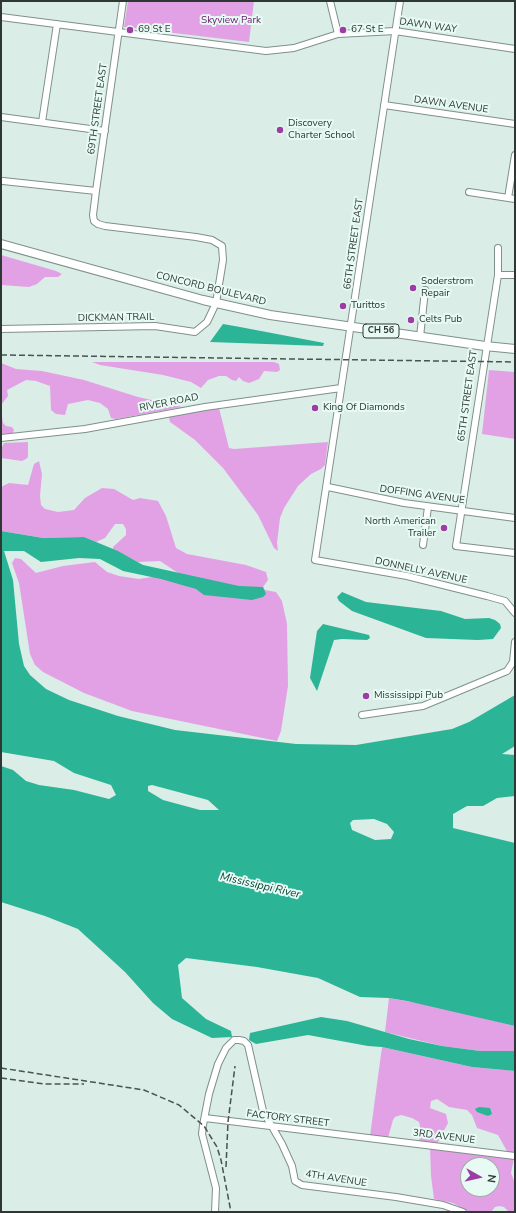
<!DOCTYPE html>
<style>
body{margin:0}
#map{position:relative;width:516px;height:1213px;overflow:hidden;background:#daede7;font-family:"Nunito Sans",sans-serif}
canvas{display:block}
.frame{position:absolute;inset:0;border:2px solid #2f3734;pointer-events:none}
.north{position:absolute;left:460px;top:1157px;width:40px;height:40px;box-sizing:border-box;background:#e7fbf4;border:1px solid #9dada7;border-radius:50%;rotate:98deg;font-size:11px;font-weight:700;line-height:16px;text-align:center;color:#2f3734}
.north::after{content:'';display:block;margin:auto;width:14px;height:18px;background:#9d3ca3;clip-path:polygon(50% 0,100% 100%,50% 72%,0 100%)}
</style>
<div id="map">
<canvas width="516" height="1213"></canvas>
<div class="frame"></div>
<div class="north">N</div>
</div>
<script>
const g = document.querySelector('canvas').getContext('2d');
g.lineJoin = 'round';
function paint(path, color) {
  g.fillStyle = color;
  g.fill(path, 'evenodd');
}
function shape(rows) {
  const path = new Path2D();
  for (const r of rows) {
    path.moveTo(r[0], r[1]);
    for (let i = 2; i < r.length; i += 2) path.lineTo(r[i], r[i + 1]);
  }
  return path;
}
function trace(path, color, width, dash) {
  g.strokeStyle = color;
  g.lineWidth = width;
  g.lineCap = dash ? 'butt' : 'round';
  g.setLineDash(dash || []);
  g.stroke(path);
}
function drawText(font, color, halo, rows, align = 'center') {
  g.font = font + ' "Nunito Sans",sans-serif';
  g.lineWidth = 4;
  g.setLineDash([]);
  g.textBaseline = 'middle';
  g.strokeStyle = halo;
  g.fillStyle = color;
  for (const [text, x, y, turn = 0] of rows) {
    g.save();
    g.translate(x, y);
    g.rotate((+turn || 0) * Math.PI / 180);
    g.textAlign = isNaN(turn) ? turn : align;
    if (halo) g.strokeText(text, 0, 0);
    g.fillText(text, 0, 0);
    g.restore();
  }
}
const green = shape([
 [128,1,254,1,249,42,124,27],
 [1,255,56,271,62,274,58,277,45,277,37,284,29,287,1,285],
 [92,362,274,362,279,364,280,370,277,372,264,371,259,379,249,383,243,381,239,377,236,381,232,380,226,376,219,376,208,380,201,388,191,382,163,375,100,365],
 [1,363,16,369,42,371,84,380,138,397,182,407,116,419,111,418,108,409,100,403,88,400,68,404,65,415,56,414,51,410,50,386,36,381,26,380,7,390,8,396,1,405],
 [489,370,515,372,515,439,482,434],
 [219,408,229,448,234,449,328,442,325,465,321,469,311,474,298,486,284,508,280,518,277,543,278,551,274,548,258,515,223,468,195,440,170,422,169,417],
 [1,410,3,423,6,426,12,427,14,430,13,433,1,434],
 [28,442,28,457,26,459,22,461,1,458,1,449,4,443],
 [39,461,42,474,40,496,41,505,45,509,58,512,74,510,85,498,102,488,114,489,133,500,140,498,158,501,166,516,176,548,187,554,246,565,266,572,268,580,263,587,265,590,276,592,282,601,287,624,288,686,281,731,277,741,132,711,84,693,43,672,35,665,30,654,19,583,12,563,15,558,21,559,36,573,63,566,95,562,107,572,119,576,139,579,178,573,160,561,138,562,113,549,113,547,126,535,126,529,123,524,115,524,105,538,96,542,84,537,43,538,1,531,1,487,9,483,28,485,34,464],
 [389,998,434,1006,515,1026,515,1051,480,1051,442,1046,385,1032],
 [382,1047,472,1067,515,1071,515,1154,508,1153,498,1135,477,1128,472,1115,467,1110,449,1107,437,1099,431,1101,430,1108,446,1114,448,1123,437,1144,419,1142,420,1126,419,1122,412,1118,401,1115,395,1117,393,1120,388,1138,370,1136],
 [430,1147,514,1158,511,1173,515,1183,515,1212,509,1212,504,1207,499,1206,495,1207,491,1212,470,1212,453,1203,434,1199,431,1176],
 [468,1165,492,1165,492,1189,468,1189]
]);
const water = shape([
 [223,324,240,327,324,343,323,346,210,342],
 [1,531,43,538,84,537,118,551,143,565,239,586,263,587,266,594,263,597,252,600,204,595,196,589,161,579,123,571,100,559,79,558,41,562,24,551,4,551,13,580,19,644,24,666,30,675,46,689,69,700,118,716,175,730,227,736,296,744,356,745,452,729,469,722,515,695,515,746,502,754,515,755,515,796,497,798,483,806,467,806,453,814,453,828,515,843,515,1026,407,1001,389,998,360,997,318,978,257,967,186,958,178,965,182,998,206,1019,231,1031,232,1037,212,1038,172,1019,153,1003,125,972,78,929,45,916,1,902,1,766,13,770,26,781,39,785,74,790,109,799,116,795,111,785,74,773,54,761,1,752],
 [152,785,208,800,219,810,200,810,163,800,148,791,148,786],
 [374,819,387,824,394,832,391,839,375,840,352,830,350,823,353,820],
 [342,592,366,602,441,611,465,619,489,618,495,620,500,624,501,628,493,639,478,640,426,638,352,611,339,601,337,597],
 [323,624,369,635,370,638,367,640,342,639,334,640,317,691,310,678,317,631],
 [321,1017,347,1021,409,1039,442,1046,480,1051,515,1051,515,1071,472,1067,382,1047,368,1046,308,1035,256,1044,249,1040,250,1033],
 [479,1107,490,1108,492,1114,488,1116,477,1112,475,1109]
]);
const minor = shape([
 [330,1,338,34],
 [400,1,315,560,407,576,487,596,505,601,515,613],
 [1,17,266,51,294,48,338,34,395,31,515,49],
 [384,105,515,124],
 [1,117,105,131],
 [42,122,57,24],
 [3,181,96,191],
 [469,192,515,199],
 [508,198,515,155],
 [498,248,498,275,456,546,515,553],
 [498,275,515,275],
 [1,329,155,326,195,332,207,322,216,303,223,260,222,246,212,240,196,237,105,226,98,224,94,221,93,215,96,191,123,1],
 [420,337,425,290],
 [1,438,85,429,205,407,341,388],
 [328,487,404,503,515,518],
 [423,545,428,507],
 [362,715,423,706,507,671,513,662,515,642],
 [205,1118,515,1156],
 [215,1212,216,1188,202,1134,203,1125,209,1094,218,1064,226,1048,234,1040,239,1040,244,1041,248,1045,263,1111,282,1144,292,1166,295,1181,302,1185,396,1197,443,1205,463,1212]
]);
const major = shape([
 [1,244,203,300,270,315,485,346,515,349]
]);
const rail = shape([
 [1,355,515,362],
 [1,1068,144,1090,179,1105,204,1126,217,1147,221,1160,231,1212],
 [1,1078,44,1084,84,1084],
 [226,1167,228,1122,235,1066]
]);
const markers = [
 [130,30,4,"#9d3ca3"],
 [343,30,4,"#9d3ca3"],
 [280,130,4,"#9d3ca3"],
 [413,288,4,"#9d3ca3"],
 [343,306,4,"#9d3ca3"],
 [411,320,4,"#9d3ca3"],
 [315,408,4,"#9d3ca3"],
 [444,528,4,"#9d3ca3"],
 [366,696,4,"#9d3ca3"]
];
const shields = [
 [381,331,36]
];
const shieldNames = [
 ["CH 56",381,331]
];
const parkNames = [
 ["Skyview Park",231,21]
];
const streetNames = [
 ["DAWN WAY",428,26,8],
 ["DAWN AVENUE",451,105,8],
 ["69TH STREET EAST",98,109,-82],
 ["66TH STREET EAST",354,244,-82],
 ["CONCORD BOULEVARD",211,289,14],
 ["DICKMAN TRAIL",116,318,-1],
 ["65TH STREET EAST",468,396,-82],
 ["RIVER ROAD",169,403,-11],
 ["DOFFING AVENUE",422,495,8],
 ["DONNELLY AVENUE",421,571,12],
 ["FACTORY STREET",288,1119,7],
 ["3RD AVENUE",444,1137,7],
 ["4TH AVENUE",336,1179,9]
];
const poiNames = [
 ["69 St E",138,30],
 ["67 St E",351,30],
 ["Discovery",288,124],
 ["Charter School",288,136],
 ["Soderstrom",421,282],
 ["Repair",421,294],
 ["Turittos",351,306],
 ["Celts Pub",419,320],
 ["King Of Diamonds",323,408],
 ["North American",436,522,"right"],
 ["Trailer",436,534,"right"],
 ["Mississippi Pub",374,696]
];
const waterNames = [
 ["Mississippi River",260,886,13]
];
paint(green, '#e3a1e5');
paint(water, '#2bb495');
trace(minor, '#7f908a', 8);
trace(major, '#7f908a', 10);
trace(minor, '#fff', 6);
trace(major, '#fff', 8);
trace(rail, '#49534f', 1.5, [6, 3]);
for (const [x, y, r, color] of markers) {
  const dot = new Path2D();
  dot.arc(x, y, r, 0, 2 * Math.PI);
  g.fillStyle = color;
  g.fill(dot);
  trace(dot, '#e7fbf4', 1.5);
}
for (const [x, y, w] of shields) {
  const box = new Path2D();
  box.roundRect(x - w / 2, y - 7, w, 14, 3);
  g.fillStyle = '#e7fbf4';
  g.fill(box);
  trace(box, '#2f3734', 1);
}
drawText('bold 9px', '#2f3734', null, shieldNames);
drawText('10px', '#68176d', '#e7fbf4', parkNames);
drawText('10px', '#2f3734', '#e7fbf4', streetNames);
drawText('10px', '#2f3734', '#e7fbf4', poiNames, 'left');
drawText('italic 11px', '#003a2e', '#e7fbf4', waterNames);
</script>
